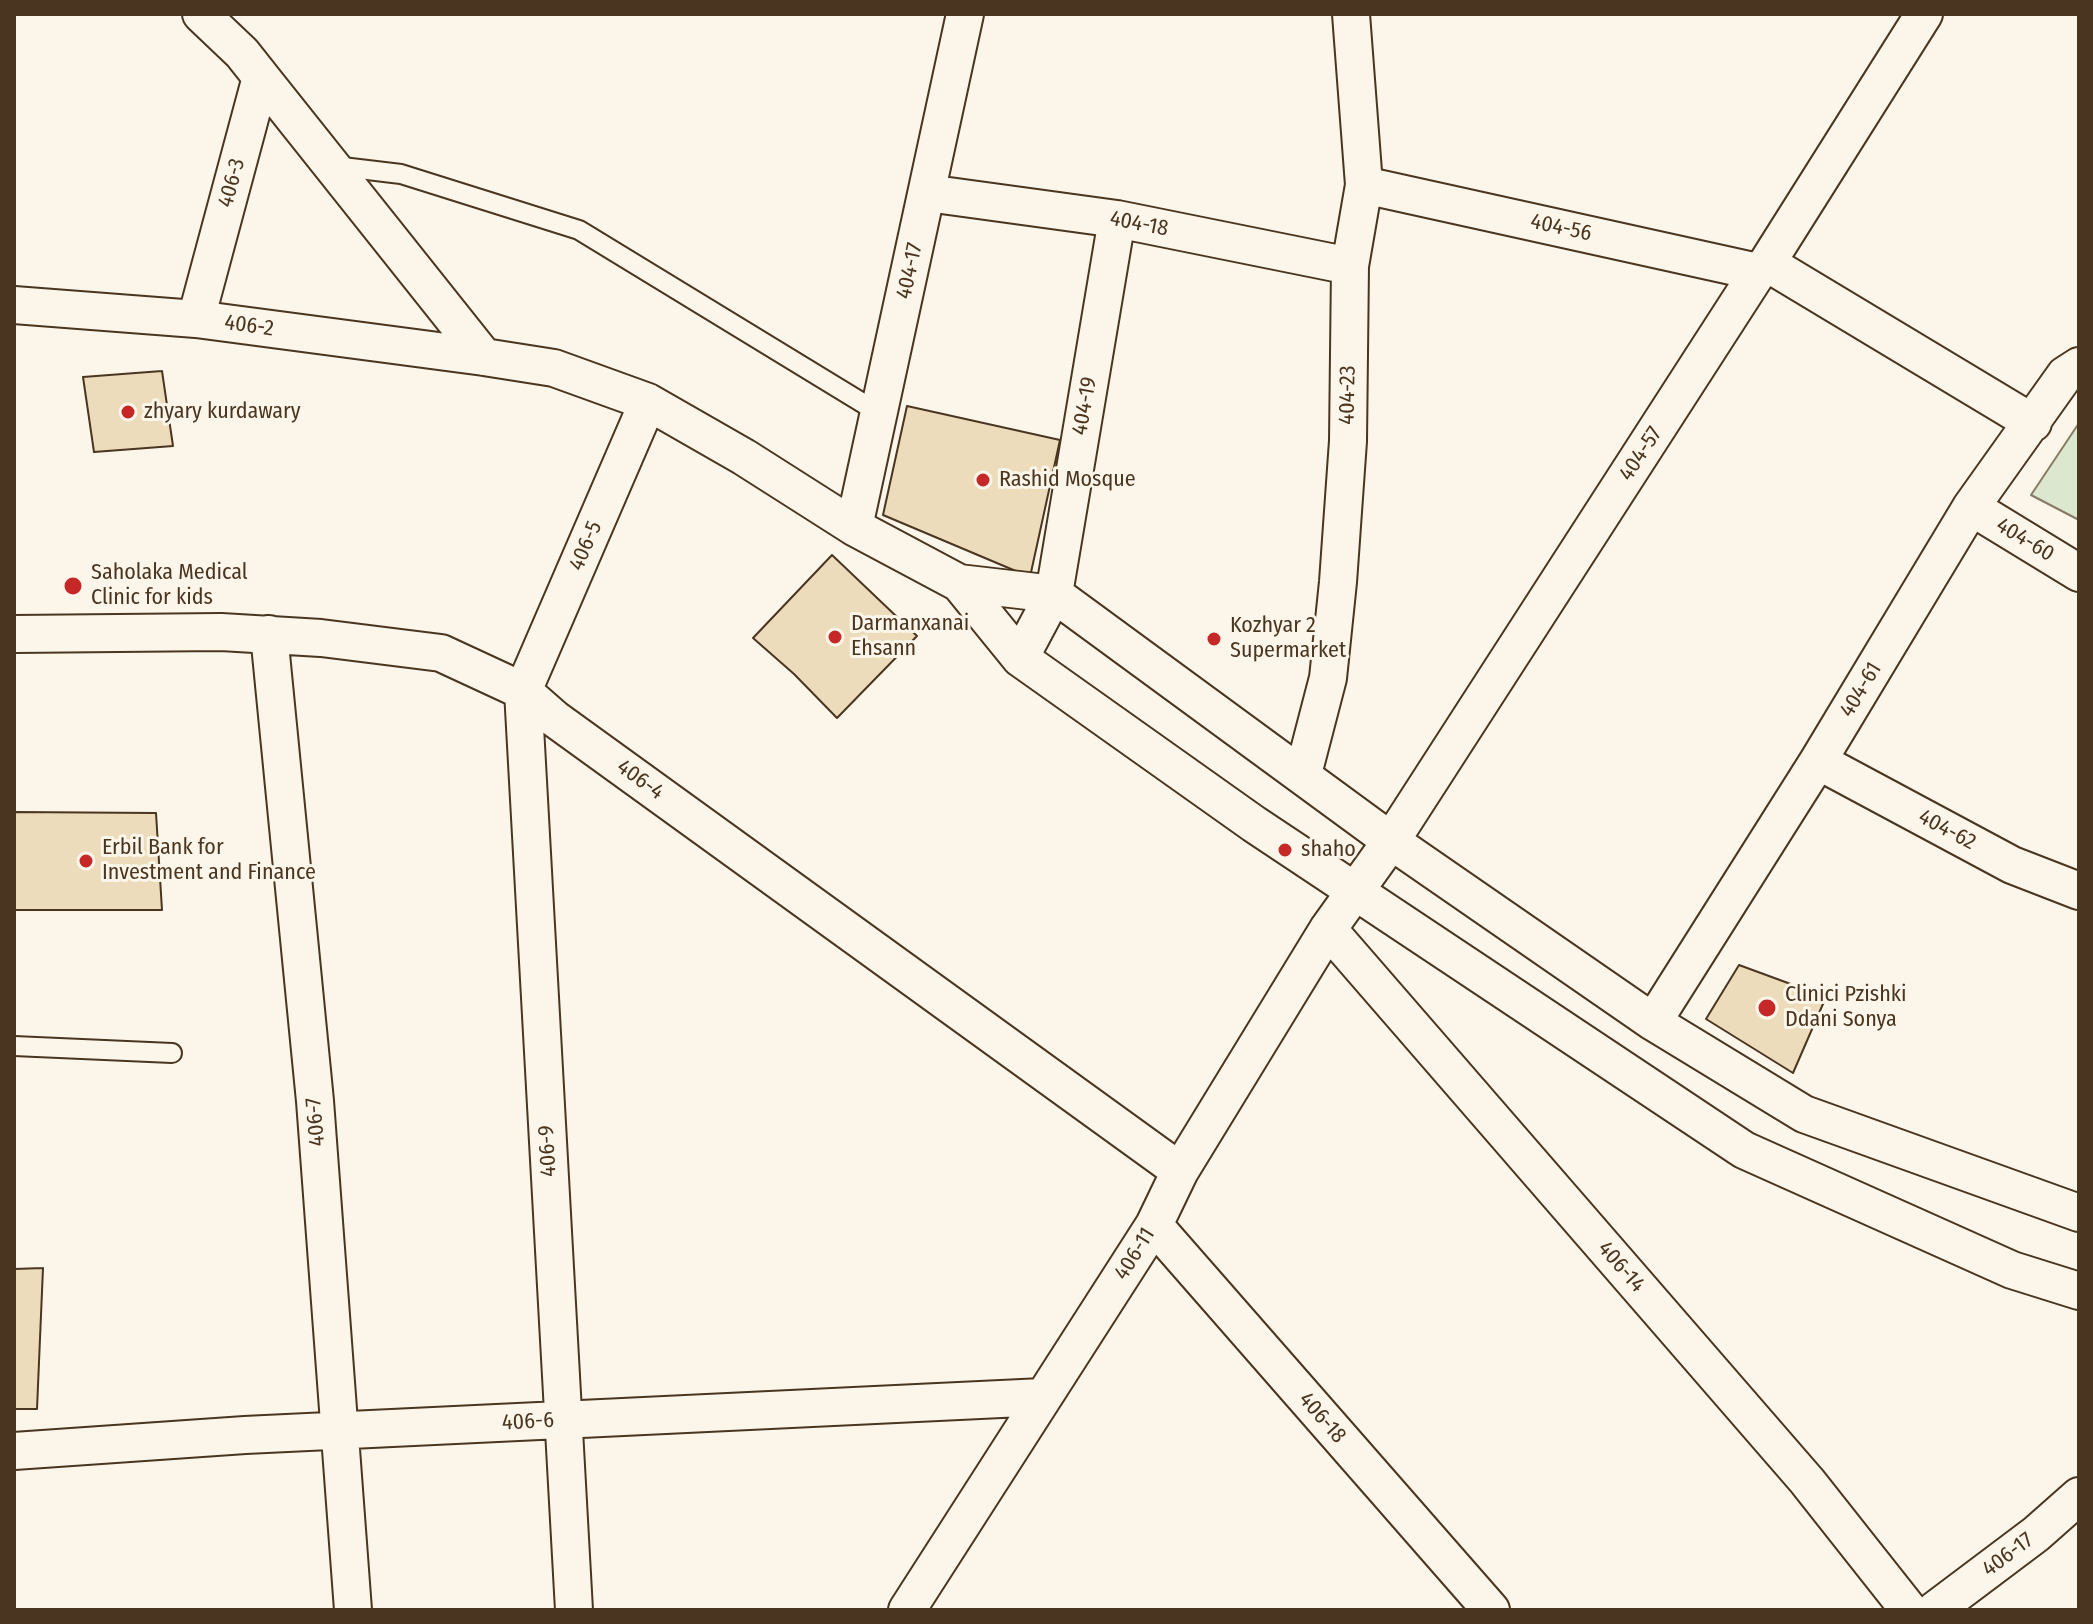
<!DOCTYPE html>
<style>
body{margin:0}
#map{position:relative;width:2093px;height:1624px;overflow:hidden;background:#fbf6e9;font-family:"Fira Sans Condensed",sans-serif}
canvas{display:block}
.frame{position:absolute;inset:0;border:16px solid #4a3520;pointer-events:none}
</style>
<div id="map">
<canvas width="2093" height="1624"></canvas>
<div class="frame"></div>
</div>
<script>
const g = document.querySelector('canvas').getContext('2d');
g.lineJoin = 'round';
function paint(path, color) {
  g.fillStyle = color;
  g.fill(path, 'evenodd');
}
function shape(rows) {
  const path = new Path2D();
  for (const r of rows) {
    path.moveTo(r[0], r[1]);
    for (let i = 2; i < r.length; i += 2) path.lineTo(r[i], r[i + 1]);
  }
  return path;
}
function trace(path, color, width, dash) {
  g.strokeStyle = color;
  g.lineWidth = width;
  g.lineCap = dash ? 'butt' : 'round';
  g.setLineDash(dash || []);
  g.stroke(path);
}
function drawText(font, color, halo, rows, align = 'center') {
  g.font = font + ' "Fira Sans Condensed",sans-serif';
  g.lineWidth = 6;
  g.setLineDash([]);
  g.textBaseline = 'middle';
  g.strokeStyle = halo;
  g.fillStyle = color;
  for (const [text, x, y, turn = 0] of rows) {
    g.save();
    g.translate(x, y);
    g.rotate((+turn || 0) * Math.PI / 180);
    g.textAlign = isNaN(turn) ? turn : align;
    if (halo) g.strokeText(text, 0, 0);
    g.fillText(text, 0, 0);
    g.restore();
  }
}
const green = shape([
 [2079,423,2079,520,2031,495,2079,423]
]);
const building = shape([
 [162,371,173,446,94,452,83,377,162,371],
 [907,406,1060,440,1030,577,883,515,907,406],
 [832,555,917,636,837,718,794,674,753,638,832,555],
 [14,812,156,813,162,910,14,910,14,812],
 [1739,965,1826,997,1793,1073,1706,1019,1739,965],
 [43,1268,37,1409,14,1409,14,1269,43,1268]
]);
const service = shape([
 [334,166,401,174,579,230,879,413],
 [14,1046,172,1053]
]);
const minor = shape([
 [261,77,484,357],
 [1364,185,1758,272],
 [927,193,1117,219,1350,266],
 [1767,263,2033,423],
 [14,305,196,319,484,357,554,368,648,402,744,457,854,527,959,583,1054,594,1391,841,1653,1022,1804,1114,2079,1213],
 [196,319,261,77,242,53,201,14],
 [1971,507,2079,573],
 [854,527,965,14],
 [959,583,1020,658,1254,824,1744,1150,2012,1270,2079,1291],
 [14,634,221,632,321,638,441,653,523,691,555,719,1180,1171],
 [269,634,315,1101,353,1610],
 [1020,658,1054,594,1117,219],
 [1818,761,2012,865,2079,891],
 [1303,774,1328,678,1338,582,1348,441,1350,266,1364,185,1351,14],
 [1328,929,1807,1481,1909,1610],
 [1653,1022,1818,761,1971,507,2065,375,2079,366],
 [1154,1225,1491,1610],
 [14,1451,245,1435,1043,1397],
 [574,1610,523,691,648,402],
 [907,1610,1154,1225,1180,1171,1328,929,1391,841,1758,272,1767,263,1924,14],
 [1935,1610,2036,1534,2079,1496]
]);
const markers = [
 [128,412,8,"#c62828"],
 [983,480,8,"#c62828"],
 [73,586,10,"#c62828"],
 [835,637,8,"#c62828"],
 [1214,639,8,"#c62828"],
 [1285,850,8,"#c62828"],
 [86,861,8,"#c62828"],
 [1767,1008,10,"#c62828"]
];
const streetNames = [
 ["406-3",232,183,-75],
 ["404-18",1139,224,11],
 ["404-56",1561,228,12],
 ["404-17",910,271,-78],
 ["406-2",249,326,8],
 ["404-23",1348,395,-89],
 ["404-19",1085,406,-80],
 ["404-57",1641,454,-57],
 ["404-60",2025,540,31],
 ["406-5",586,546,-67],
 ["404-61",1861,690,-59],
 ["406-4",640,780,36],
 ["404-62",1947,830,28],
 ["406-7",316,1122,-95],
 ["406-9",548,1151,-93],
 ["406-11",1135,1254,-58],
 ["406-14",1621,1267,49],
 ["406-18",1322,1418,49],
 ["406-6",528,1422,-3],
 ["406-17",2008,1555,-37]
];
const poiNames = [
 ["zhyary kurdawary",144,412],
 ["Rashid Mosque",999,480],
 ["Saholaka Medical",91,573],
 ["Clinic for kids",91,598],
 ["Darmanxanai",851,624],
 ["Ehsann",851,649],
 ["Kozhyar 2",1230,626],
 ["Supermarket",1230,651],
 ["Erbil Bank for",102,848],
 ["Investment and Finance",102,873],
 ["shaho",1301,850],
 ["Clinici Pzishki",1785,995],
 ["Ddani Sonya",1785,1020]
];
paint(green, '#dce7d0');
trace(green, '#887966', 2);
paint(building, '#ecdcbc');
trace(building, '#4a3520', 2);
trace(service, '#4a3520', 22);
trace(minor, '#4a3520', 40);
trace(service, '#fbf6e9', 18);
trace(minor, '#fbf6e9', 36);
for (const [x, y, r, color] of markers) {
  const dot = new Path2D();
  dot.arc(x, y, r, 0, 2 * Math.PI);
  g.fillStyle = color;
  g.fill(dot);
  trace(dot, '#fbf6e9', 3);
}
drawText('22px', '#4a3520', '#fbf6e9', streetNames);
drawText('22px', '#4a3520', '#fbf6e9', poiNames, 'left');
</script>
